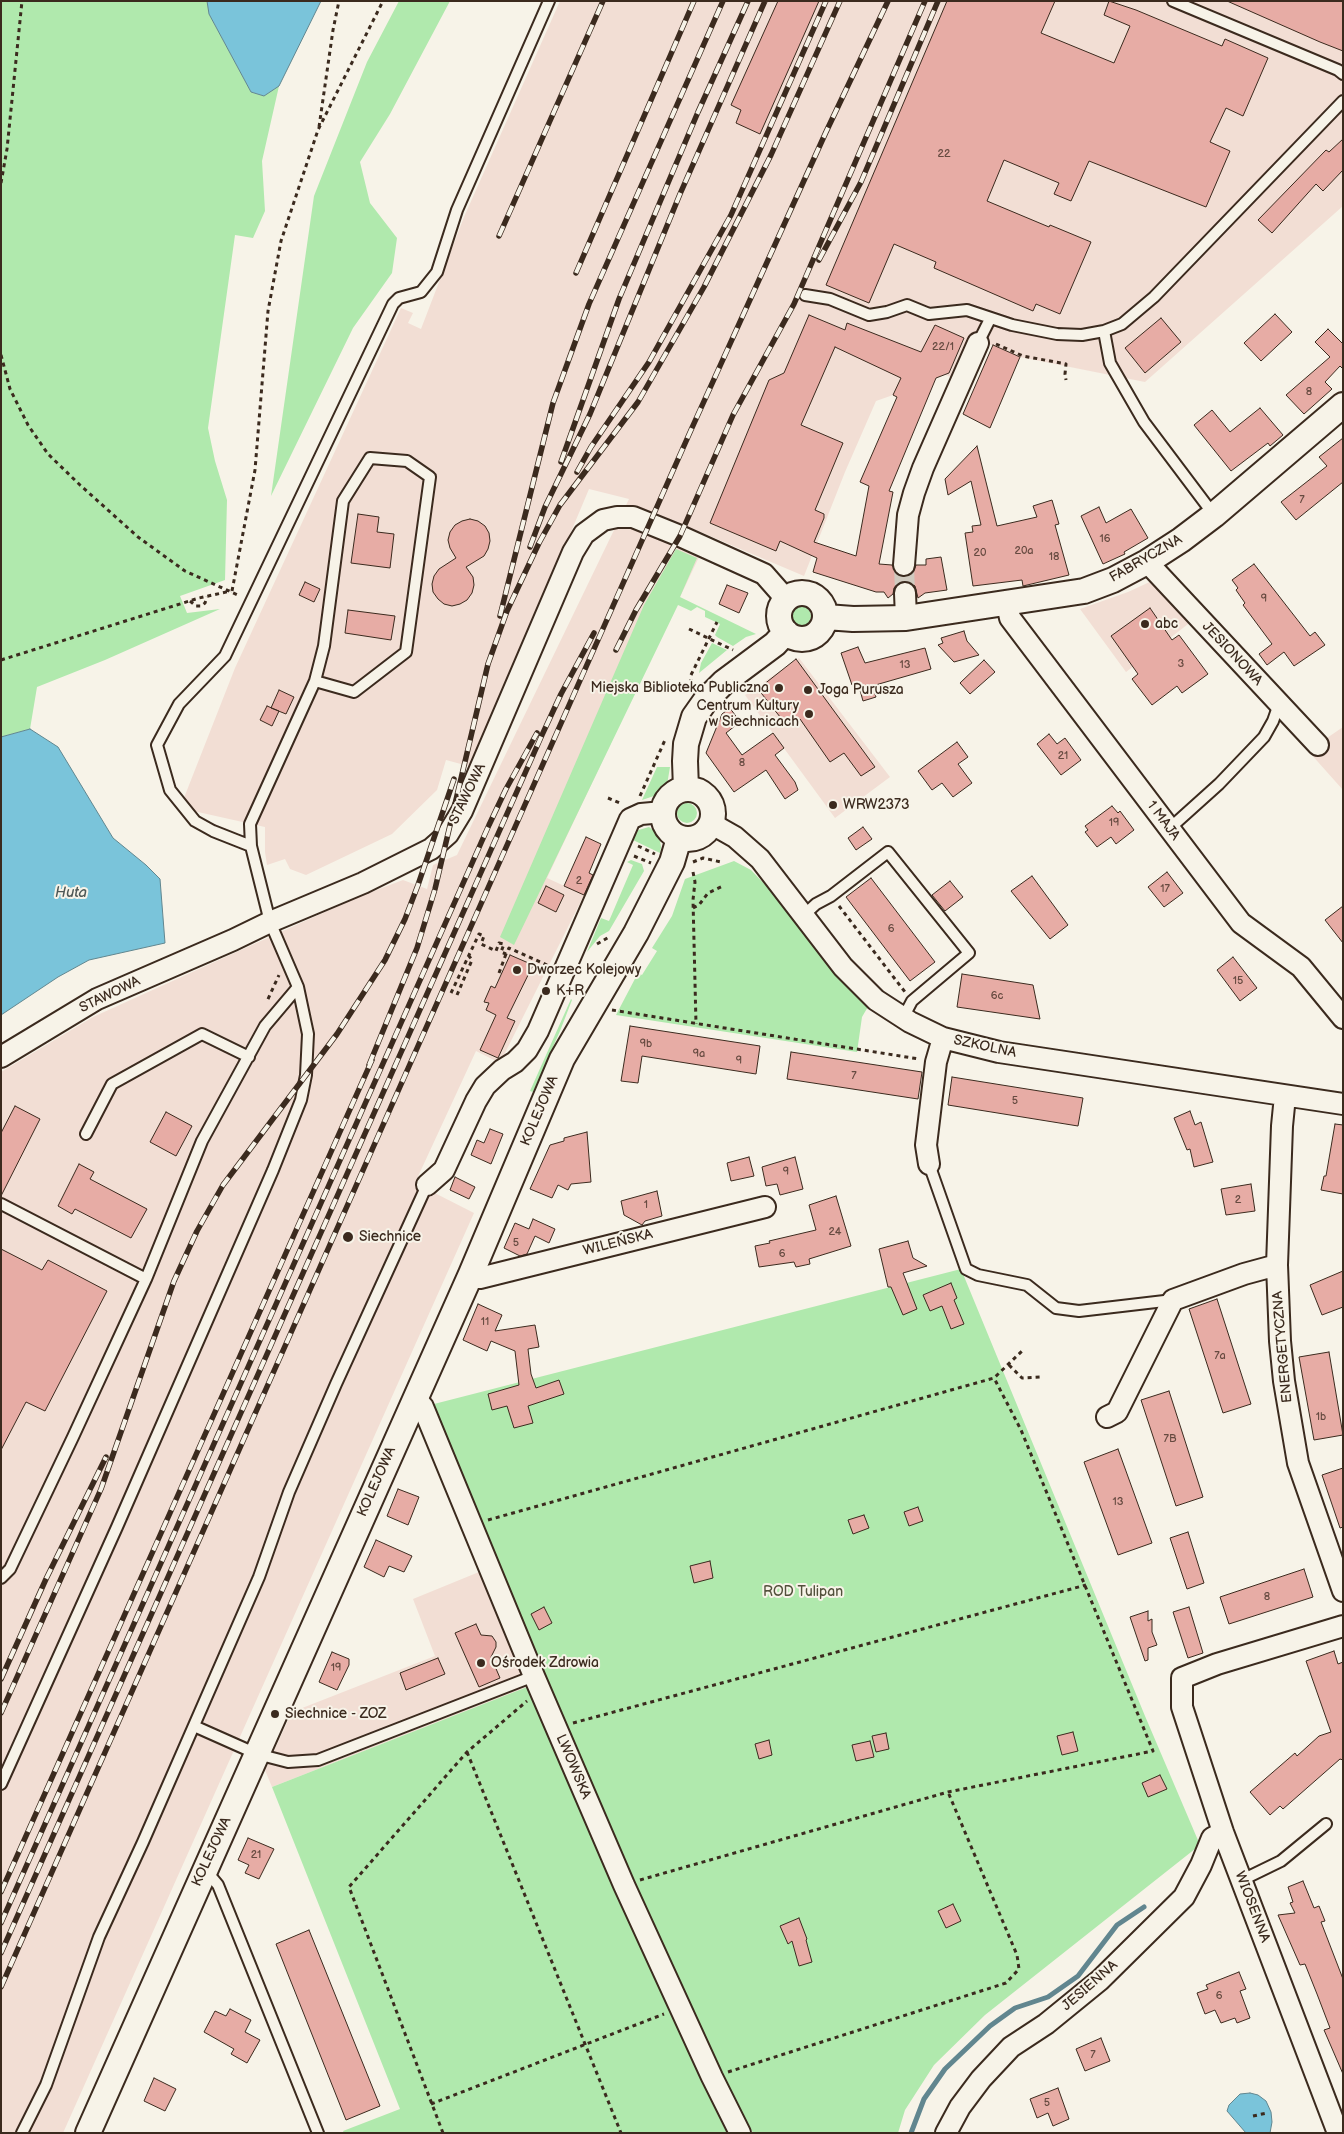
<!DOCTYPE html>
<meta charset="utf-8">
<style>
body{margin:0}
#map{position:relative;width:1344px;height:2134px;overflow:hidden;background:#f7f3e8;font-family:"Balsamiq Sans",sans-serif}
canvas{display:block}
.frame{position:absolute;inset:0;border:2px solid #3b2a1e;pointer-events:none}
</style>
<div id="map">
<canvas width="1344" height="2134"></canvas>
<div class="frame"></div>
</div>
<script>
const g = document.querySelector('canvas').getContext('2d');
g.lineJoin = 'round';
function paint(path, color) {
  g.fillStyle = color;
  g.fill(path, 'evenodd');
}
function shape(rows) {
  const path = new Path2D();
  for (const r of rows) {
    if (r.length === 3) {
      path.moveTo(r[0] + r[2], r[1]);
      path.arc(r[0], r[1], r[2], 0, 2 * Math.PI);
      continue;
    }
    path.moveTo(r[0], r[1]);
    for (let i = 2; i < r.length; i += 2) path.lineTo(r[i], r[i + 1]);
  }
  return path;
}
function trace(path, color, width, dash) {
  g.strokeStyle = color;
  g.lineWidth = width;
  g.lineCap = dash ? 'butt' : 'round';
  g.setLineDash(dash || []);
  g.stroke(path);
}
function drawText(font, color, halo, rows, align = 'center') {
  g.font = font + ' "Balsamiq Sans",sans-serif';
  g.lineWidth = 4;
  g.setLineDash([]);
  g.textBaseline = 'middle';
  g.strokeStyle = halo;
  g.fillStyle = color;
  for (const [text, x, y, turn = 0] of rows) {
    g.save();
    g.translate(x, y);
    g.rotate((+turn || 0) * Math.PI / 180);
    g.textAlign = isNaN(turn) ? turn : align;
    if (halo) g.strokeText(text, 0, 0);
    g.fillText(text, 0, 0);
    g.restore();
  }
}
const built = shape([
 [560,1,1343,1,1343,206,1145,382,1020,357,986,343,955,379,941,373,903,382,900,381,893,395,876,401,845,472,804,576,691,528,680,549,699,557,547,878,584,895,500,1063,476,1051,415,1183,474,1213,63,2133,1,2133,1,1072,93,1017,358,897,403,880,427,889,433,865,457,855,629,499,589,489,472,767,446,760,437,790,392,834,306,875,290,869,285,859,267,865,265,852,265,827,180,808,235,668,401,308,413,313,408,323,421,329,464,217],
 [1154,580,1192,621,1126,672,1080,609,1128,592],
 [799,658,890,777,835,818,745,695],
 [1343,727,1343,790,1310,753,1324,740],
 [479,1572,527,1687,272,1787,265,1770,292,1712,435,1656,413,1599]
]);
const green = shape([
 [1,1,207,1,209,14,251,92,264,96,279,86,262,161,265,211,253,238,235,235,208,428,215,461,227,500,225,580,180,596,187,613,220,609,105,660,37,687,30,729,1,737],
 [399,1,450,1,390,114,360,162,370,203,397,238,392,273,353,328,271,496,314,196,367,62],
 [676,549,697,558,680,597,756,634,746,637,733,646,717,637,715,635,720,624,705,617,705,611,697,607,691,611,678,605,514,945,500,937,644,605],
 [801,616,10],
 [712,643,727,650,699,673,701,663],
 [657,767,670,767,667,785,657,795,642,800],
 [687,813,10],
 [649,827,659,835,661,847,660,853,633,840,632,836,635,831],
 [631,860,642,864,644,871,609,931,600,936,587,952,601,918,609,921,633,865,627,862],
 [734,861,751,870,773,893,797,921,841,981,869,1005,862,1017,857,1052,616,1015,638,973,642,975,657,951,652,948,672,916,685,879],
 [571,999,572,1000,560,1031,533,1092,530,1091],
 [961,1269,1145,1716,1200,1845,985,2015,934,2065,905,2110,898,2133,753,2133,717,2065,630,1872,544,1672,434,1404],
 [527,1687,647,1961,727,2133,344,2133,343,2131,400,2109,272,1787]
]);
const water = shape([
 [207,1,321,1,279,86,264,96,251,92,209,14,207,1],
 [30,729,58,747,113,838,146,865,160,879,165,943,89,960,58,977,1,1015,1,737,30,729],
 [1250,2093,1258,2095,1266,2101,1271,2112,1272,2122,1270,2133,1246,2133,1227,2111,1229,2105,1240,2094,1250,2093]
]);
const stream = shape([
 [911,2133,924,2099,945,2069,990,2026,1015,2008,1048,1997,1078,1976,1117,1925,1144,1907]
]);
const building = shape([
 [778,1,819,1,760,134,736,123,741,110,731,105,778,1],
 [947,1,1055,1,1041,33,1114,63,1130,26,1104,15,1109,1,1136,10,1222,46,1225,39,1268,58,1243,116,1226,108,1210,142,1230,151,1206,207,1089,161,1071,201,1054,194,1059,183,1004,160,987,201,1049,227,1050,225,1091,242,1060,314,1036,304,1033,311,934,268,936,262,894,244,869,303,826,285,947,1],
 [1227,1,1343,1,1343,51,1320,42,1227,1],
 [1343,139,1343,170,1323,191,1316,184,1272,233,1258,220,1326,150,1329,152,1343,139],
 [1275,314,1292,332,1261,361,1244,343,1275,314],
 [809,315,845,330,847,323,921,352,935,325,964,338,949,373,936,378,889,491,893,492,879,564,892,565,897,574,904,577,913,572,916,565,926,565,926,559,941,557,947,590,925,593,918,598,915,586,910,582,904,581,898,583,894,588,893,594,888,598,884,592,876,592,813,572,817,558,780,541,776,551,710,523,769,380,784,373,809,315],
 [835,347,901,378,893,395,897,397,860,482,869,486,856,556,814,542,824,518,824,514,815,510,843,443,801,425,835,347],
 [1161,318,1181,342,1145,373,1125,348,1161,318],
 [1328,329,1343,344,1343,369,1340,366,1325,382,1332,389,1304,414,1286,395,1330,357,1315,342,1328,329],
 [993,345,1020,357,990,428,963,414,993,345],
 [1260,408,1283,435,1270,446,1268,443,1231,471,1194,425,1212,410,1230,432,1260,408],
 [1343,438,1343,482,1296,520,1281,502,1327,466,1319,457,1343,438],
 [977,446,997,526,1037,517,1033,506,1052,500,1059,524,1055,525,1069,575,1023,586,1022,580,973,586,965,533,973,532,972,526,981,525,971,481,948,495,945,479,977,446],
 [1099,507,1106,523,1131,509,1148,538,1124,552,1125,554,1103,564,1081,516,1099,507],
 [358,514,379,517,377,532,394,534,390,568,351,563,358,514],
 [470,519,478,521,485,526,489,533,490,541,488,549,484,556,466,567,473,577,474,585,472,593,467,600,460,604,452,606,444,604,438,599,433,592,432,584,434,576,439,569,456,558,450,548,448,540,450,532,455,525,462,521,470,519],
 [1254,564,1310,636,1315,632,1325,645,1294,666,1284,652,1267,665,1259,654,1272,644,1243,605,1245,603,1236,590,1238,588,1232,580,1254,564],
 [305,582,320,589,314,602,299,595,305,582],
 [727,585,748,593,739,613,719,604,727,585],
 [1150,608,1172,640,1179,635,1208,674,1182,693,1177,686,1152,705,1132,679,1138,674,1111,636,1150,608],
 [348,610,395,616,391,640,345,633,348,610],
 [964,631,967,641,979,655,954,662,938,645,943,643,941,638,964,631],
 [858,647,865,663,925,648,931,669,872,686,876,697,863,701,858,683,852,685,841,653,858,647],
 [796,659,875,767,861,776,844,753,830,762,800,719,788,727,758,689,796,659],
 [984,660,995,672,970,694,960,683,984,660],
 [279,690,294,697,286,714,271,708,279,690],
 [267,706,279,711,272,726,260,720,267,706],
 [730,708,740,722,726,733,742,755,773,733,784,748,775,755,795,782,798,790,785,799,766,770,734,792,706,753,722,714,730,708],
 [1049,734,1057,744,1065,738,1081,760,1061,775,1037,744,1049,734],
 [957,742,968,757,958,764,972,783,953,797,942,783,932,790,918,771,957,742],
 [1112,806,1118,813,1120,811,1134,830,1116,844,1111,837,1097,847,1085,832,1088,830,1085,826,1112,806],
 [863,827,872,839,856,850,848,838,863,827],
 [586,837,601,844,589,873,593,875,584,895,564,886,586,837],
 [1167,872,1183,893,1164,907,1148,887,1167,872],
 [1032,876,1068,925,1050,939,1011,891,1032,876],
 [871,878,935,962,910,981,846,897,871,878],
 [950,881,963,897,945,911,932,895,950,881],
 [546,886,564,895,556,912,538,903,546,886],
 [1343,906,1343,943,1325,920,1343,906],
 [510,955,533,965,507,1018,515,1021,498,1058,480,1050,496,1015,486,1010,489,1003,484,1002,491,986,495,988,510,955],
 [1233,957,1257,988,1240,1001,1217,970,1233,957],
 [962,974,1033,985,1040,1019,957,1007,962,974],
 [630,1026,760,1046,756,1074,642,1056,638,1083,621,1081,630,1026],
 [791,1052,922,1072,918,1099,787,1079,791,1052],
 [952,1077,1083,1098,1078,1126,948,1105,952,1077],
 [15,1106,40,1119,1,1196,1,1133,15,1106],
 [1190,1111,1195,1125,1201,1122,1213,1162,1194,1167,1190,1149,1187,1150,1174,1118,1190,1111],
 [166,1112,192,1126,176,1156,150,1142,166,1112],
 [1335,1124,1343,1125,1343,1194,1321,1190,1324,1176,1326,1176,1335,1124],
 [490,1129,503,1134,491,1164,471,1155,477,1140,484,1143,490,1129],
 [587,1132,591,1182,571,1184,568,1190,558,1185,552,1198,530,1189,550,1145,564,1141,564,1138,587,1132],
 [749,1157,754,1176,731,1181,727,1163,749,1157],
 [795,1157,803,1189,780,1195,777,1184,766,1186,762,1167,795,1157],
 [79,1164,94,1172,90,1179,147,1209,131,1238,75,1209,72,1214,58,1206,79,1164],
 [455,1177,475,1187,469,1199,450,1190,455,1177],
 [1251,1184,1255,1211,1226,1215,1221,1189,1251,1184],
 [657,1191,662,1216,645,1221,642,1225,624,1215,621,1201,657,1191],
 [836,1196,851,1246,809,1259,810,1264,796,1267,794,1262,759,1267,755,1246,770,1243,769,1241,816,1230,809,1205,836,1196],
 [533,1219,555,1229,549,1243,535,1236,527,1254,520,1256,504,1248,515,1223,529,1229,533,1219],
 [908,1241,913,1258,927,1266,903,1273,917,1309,903,1315,891,1287,888,1287,879,1249,908,1241],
 [1,1249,42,1270,48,1260,107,1291,45,1411,26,1402,1,1450,1,1249],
 [1343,1271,1343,1307,1322,1315,1310,1285,1343,1271],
 [951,1283,957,1298,954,1300,964,1324,951,1329,942,1306,930,1311,923,1295,951,1283],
 [1217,1299,1251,1404,1223,1413,1189,1309,1217,1299],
 [478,1304,502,1315,495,1331,535,1325,539,1347,528,1349,531,1374,536,1388,559,1380,564,1394,528,1406,533,1423,514,1428,507,1406,492,1410,488,1394,519,1385,515,1351,491,1341,487,1351,463,1340,478,1304],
 [1329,1352,1343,1435,1314,1440,1299,1357,1329,1352],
 [1169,1391,1203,1497,1176,1506,1141,1400,1169,1391],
 [1118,1449,1152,1543,1118,1555,1084,1462,1118,1449],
 [1343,1468,1343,1527,1340,1528,1322,1475,1343,1468],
 [398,1489,419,1497,408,1525,387,1516,398,1489],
 [918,1507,923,1521,909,1526,904,1512,918,1507],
 [864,1515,869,1528,853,1534,848,1520,864,1515],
 [1188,1532,1204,1583,1187,1589,1170,1538,1188,1532],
 [376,1540,412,1556,404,1572,389,1566,384,1577,364,1567,376,1540],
 [710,1561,713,1578,694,1583,690,1566,710,1561],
 [1304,1569,1313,1597,1229,1624,1220,1597,1304,1569],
 [544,1607,552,1623,539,1630,531,1614,544,1607],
 [1189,1607,1203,1653,1188,1658,1173,1612,1189,1607],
 [1148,1611,1148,1621,1152,1619,1152,1632,1157,1645,1148,1648,1148,1660,1145,1661,1130,1617,1148,1611],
 [476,1624,481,1635,492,1636,496,1642,496,1647,491,1657,500,1678,479,1687,455,1633,476,1624],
 [1334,1651,1338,1664,1343,1662,1343,1760,1340,1759,1283,1809,1280,1806,1270,1815,1250,1792,1295,1753,1297,1756,1319,1736,1331,1732,1306,1661,1334,1651],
 [332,1652,349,1659,349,1665,337,1690,319,1682,332,1652],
 [438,1658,445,1674,406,1690,400,1673,438,1658],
 [1073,1732,1078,1751,1062,1755,1057,1736,1073,1732],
 [886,1733,889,1749,876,1752,872,1736,886,1733],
 [769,1740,772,1755,759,1759,755,1744,769,1740],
 [870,1741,874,1757,856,1761,852,1745,870,1741],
 [1160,1775,1167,1789,1148,1797,1142,1783,1160,1775],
 [248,1838,274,1849,259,1879,245,1873,249,1865,238,1860,248,1838],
 [1303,1881,1314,1908,1319,1906,1325,1921,1321,1922,1343,1979,1343,2074,1324,2030,1330,2028,1317,1994,1305,1964,1300,1965,1278,1915,1295,1913,1290,1903,1293,1902,1288,1887,1303,1881],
 [953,1904,961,1921,946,1928,938,1911,953,1904],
 [799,1918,807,1939,806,1940,812,1962,799,1966,792,1941,788,1944,780,1926,799,1918],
 [309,1930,380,2106,346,2120,276,1944,309,1930],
 [1239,1972,1246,1989,1240,1991,1250,2018,1237,2023,1235,2018,1221,2023,1215,2010,1205,2014,1197,1993,1208,1989,1206,1985,1239,1972],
 [230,2009,251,2020,245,2032,260,2040,247,2063,231,2054,234,2049,204,2032,215,2011,226,2016,230,2009],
 [1101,2038,1110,2061,1085,2071,1076,2049,1101,2038],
 [154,2078,176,2089,165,2111,144,2101,154,2078],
 [1058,2088,1069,2119,1053,2126,1048,2113,1037,2118,1030,2099,1058,2088]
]);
const minorTunnel = shape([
 [904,565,905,593]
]);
const path = shape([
 [319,127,333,30,339,1],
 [1,183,7,149,22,1],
 [996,344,1023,356,1066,364,1065,374,1066,380],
 [1,355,10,389,28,425,48,454,80,485,138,537,185,571,240,596],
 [232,591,255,470,268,311,281,241,318,130,383,1],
 [190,601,196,606,201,606,205,603,207,597],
 [689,629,733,650],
 [1,660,199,598,231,591],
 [691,683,691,675,717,622],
 [640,796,665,740],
 [608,798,622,804],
 [638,846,655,854],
 [634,856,651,863],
 [693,862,703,858,721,862],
 [693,872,695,882,693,900,696,1024],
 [839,906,905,992],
 [693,908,699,905,708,893,723,886],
 [597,944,609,937],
 [499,973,506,954],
 [451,993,479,934,484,936,481,944,496,951,499,943,504,944,501,952,506,954,509,948,547,965],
 [457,995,472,960,469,956],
 [268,999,279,975],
 [612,1010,919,1059],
 [1009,1365,1022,1378,1040,1377],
 [488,1520,994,1378,1022,1351],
 [573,1723,1086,1585],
 [467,1752,621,2133],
 [640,1880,948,1792,1153,1751,1021,1430,994,1378],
 [728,2072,1006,1983,1019,1969,1017,1955,948,1792],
 [431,2104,664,2014],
 [1253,2116,1267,2113],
 [443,2133,349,1887,467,1752,527,1701]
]);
const service = shape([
 [1173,1,1338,70,1343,74],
 [805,295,830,299,869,315,887,312,907,305,929,314,967,310,1012,325,1057,334,1082,335,1104,331,1122,324,1154,297,1343,101],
 [1104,331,1110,363,1144,422,1214,515],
 [978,343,990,319],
 [1169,829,1219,784,1264,737,1273,721,1279,704],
 [251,846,213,831,195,821,170,790,157,745,179,704,225,656,393,304,399,298,421,292,437,272,457,210,549,1],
 [804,915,816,904,831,896,888,852,969,953,912,1001,903,1018],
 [86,1134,112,1084,202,1034,249,1057],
 [929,1164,966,1269,978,1275,1027,1285,1056,1308,1079,1311,1173,1300],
 [1,1204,146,1279],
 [1,1578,10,1569,73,1437,146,1279,202,1141,265,1026,298,987],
 [194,1726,257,1754,288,1762,318,1760,534,1676],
 [1,1784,117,1527,273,1170,301,1100,306,1075,308,1034,298,987,270,922,251,846,250,824,315,681,324,646,343,501,370,458,407,461,430,477,406,652,354,692,315,681],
 [203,1874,213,1879,218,1885,318,2133],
 [1242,1880,1281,1861,1326,1824],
 [22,2133,46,2085,99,1937,143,1842,259,1577,289,1492,336,1384,427,1185]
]);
const minor = shape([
 [1147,562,1318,745],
 [904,565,908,515,914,493,923,468,978,343],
 [905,593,906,618],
 [1007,604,1010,618,1241,923,1301,967,1343,1018],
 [712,824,735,837,760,859,843,967,876,1000,910,1022,943,1038,999,1052,1343,1104],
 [1,1057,97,999,233,940,270,922,363,883,431,849,448,834,462,811,573,552,584,534,603,520,617,517,633,517,680,536,764,574,786,599],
 [1285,1096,1282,1126,1277,1265,1280,1341,1284,1381,1298,1463,1343,1591],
 [929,1164,926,1145,936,1062,943,1038],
 [427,1185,444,1170,476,1101,485,1086,502,1070,515,1062,527,1050,538,1031,630,819,641,814,663,812],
 [471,1274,480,1278,765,1207],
 [415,1398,423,1407,534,1676,624,1885,712,2077,740,2133],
 [1107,1417,1117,1412,1173,1300,1244,1274,1277,1265],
 [946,2133,960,2107,981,2079,1011,2047,1046,2024,1100,1980,1184,1897,1201,1865,1212,1838,1223,1832],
 [1338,2133,1223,1832,1182,1707,1182,1678,1217,1664,1343,1626]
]);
const tertiary = shape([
 [802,616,23],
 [826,617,853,619,906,618,1084,591,1113,580,1147,562,1181,540,1214,515,1343,405],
 [688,814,25],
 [686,789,685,761,686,744,694,717,706,700,724,682,775,644,786,632],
 [88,2133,471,1274,562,1059,636,933,672,862,679,838]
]);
const rail = shape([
 [499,236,603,1],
 [819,260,861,182,938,1],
 [576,273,694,1],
 [561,462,619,299,698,112,748,1],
 [577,472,591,447,649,362,731,215,826,1],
 [530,547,545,507,590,414,680,194,765,1],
 [500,616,553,403,589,304,723,1],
 [616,650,636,610,680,536,733,415,794,304,925,1],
 [369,1065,417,948,435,889,488,664,507,611,539,543,560,505,638,402,704,287,771,155,840,1],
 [1,1679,46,1579,106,1457],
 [1,1713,101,1489,174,1281,197,1231,223,1185,337,1034,385,960,405,919,418,885,454,779],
 [1,1892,372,1060],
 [1,1923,489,825,506,789,537,733],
 [1,1953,542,735,561,694,594,633],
 [1,1987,691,430,826,132,888,1]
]);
const markers = [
 [1145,624,5,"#3b2a1e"],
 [779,688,5,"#3b2a1e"],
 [808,690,5,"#3b2a1e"],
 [809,714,5,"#3b2a1e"],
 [833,805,5,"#3b2a1e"],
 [517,970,5,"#3b2a1e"],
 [546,991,5,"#3b2a1e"],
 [348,1237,6,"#3b2a1e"],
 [481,1663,5,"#3b2a1e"],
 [275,1714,5,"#3b2a1e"]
];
const numberNames = [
 ["22",944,154],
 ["22/1",943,347],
 ["8",1309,392],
 ["7",1302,500],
 ["16",1105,539],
 ["20a",1024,551],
 ["20",980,553],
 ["18",1054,557],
 ["9",1264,599],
 ["3",1181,664],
 ["13",905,665],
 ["21",1063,756],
 ["8",742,763],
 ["19",1114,823],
 ["2",579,881],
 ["17",1165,889],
 ["6",891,929],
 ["15",1238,981],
 ["6c",997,996],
 ["9b",646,1044],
 ["9a",699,1054],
 ["9",739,1061],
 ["7",854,1076],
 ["5",1015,1101],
 ["9",786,1172],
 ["2",1238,1200],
 ["1",646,1205],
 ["24",835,1232],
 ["5",516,1243],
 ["6",782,1254],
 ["11",485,1322],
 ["7a",1220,1356],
 ["1b",1321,1417],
 ["7B",1170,1439],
 ["13",1118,1502],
 ["8",1267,1597],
 ["19",336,1668],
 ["21",256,1855],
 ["6",1219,1996],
 ["7",1093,2055],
 ["5",1047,2103]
];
const streetNames = [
 ["FABRYCZNA",1146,559,-30],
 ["JESIONOWA",1232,654,47],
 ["STAWOWA",468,794,-64],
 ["1 MAJA",1163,821,53],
 ["STAWOWA",110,995,-26],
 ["SZKOLNA",985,1047,12],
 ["KOLEJOWA",540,1111,-67],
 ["WILEŃSKA",618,1243,-14],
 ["ENERGETYCZNA",1283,1347,-95],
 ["KOLEJOWA",377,1482,-66],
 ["LWOWSKA",573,1767,67],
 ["KOLEJOWA",212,1852,-65],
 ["WIOSENNA",1252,1907,69],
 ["JESIENNA",1090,1986,-41]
];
const poiNames = [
 ["abc",1155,624],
 ["Miejska Biblioteka Publiczna",769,688,"right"],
 ["Joga Purusza",818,690],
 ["Centrum Kultury",799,706,"right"],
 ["w Siechnicach",799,722,"right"],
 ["WRW2373",843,805],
 ["Dworzec Kolejowy",527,970],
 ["K+R",556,991],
 ["Siechnice",359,1237],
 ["Ośrodek Zdrowia",491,1663],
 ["Siechnice - ZOZ",285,1714]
];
const parkNames = [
 ["ROD Tulipan",803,1592]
];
const waterNames = [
 ["Huta",71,893]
];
paint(built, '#f2ded4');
paint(green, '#b0e9ad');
paint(water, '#7ac4da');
trace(water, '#61868f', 1);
trace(stream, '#61868f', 5);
paint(building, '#e7aca5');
trace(building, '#3b2a1e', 1);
trace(minorTunnel, '#d1cbc0', 20, [20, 10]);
trace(service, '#3b2a1e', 14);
trace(minor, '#3b2a1e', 24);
trace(tertiary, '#3b2a1e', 28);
trace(path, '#3b2a1e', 3, [4, 4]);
trace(service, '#f7f3e8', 10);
trace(minor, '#f7f3e8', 20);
trace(tertiary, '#f7f3e8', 24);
trace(rail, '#3b2a1e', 5.5);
trace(rail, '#f7f3e8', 4, [11]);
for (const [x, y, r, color] of markers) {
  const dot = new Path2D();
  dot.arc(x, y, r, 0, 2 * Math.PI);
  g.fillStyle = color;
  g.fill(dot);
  trace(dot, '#f7f3e8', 2);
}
drawText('11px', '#664a40', null, numberNames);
drawText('14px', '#3b2a1e', '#f7f3e8', streetNames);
drawText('14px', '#3b2a1e', '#f7f3e8', poiNames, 'left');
drawText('14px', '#52503b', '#f7f3e8', parkNames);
drawText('italic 15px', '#4e5856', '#f7f3e8', waterNames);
</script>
